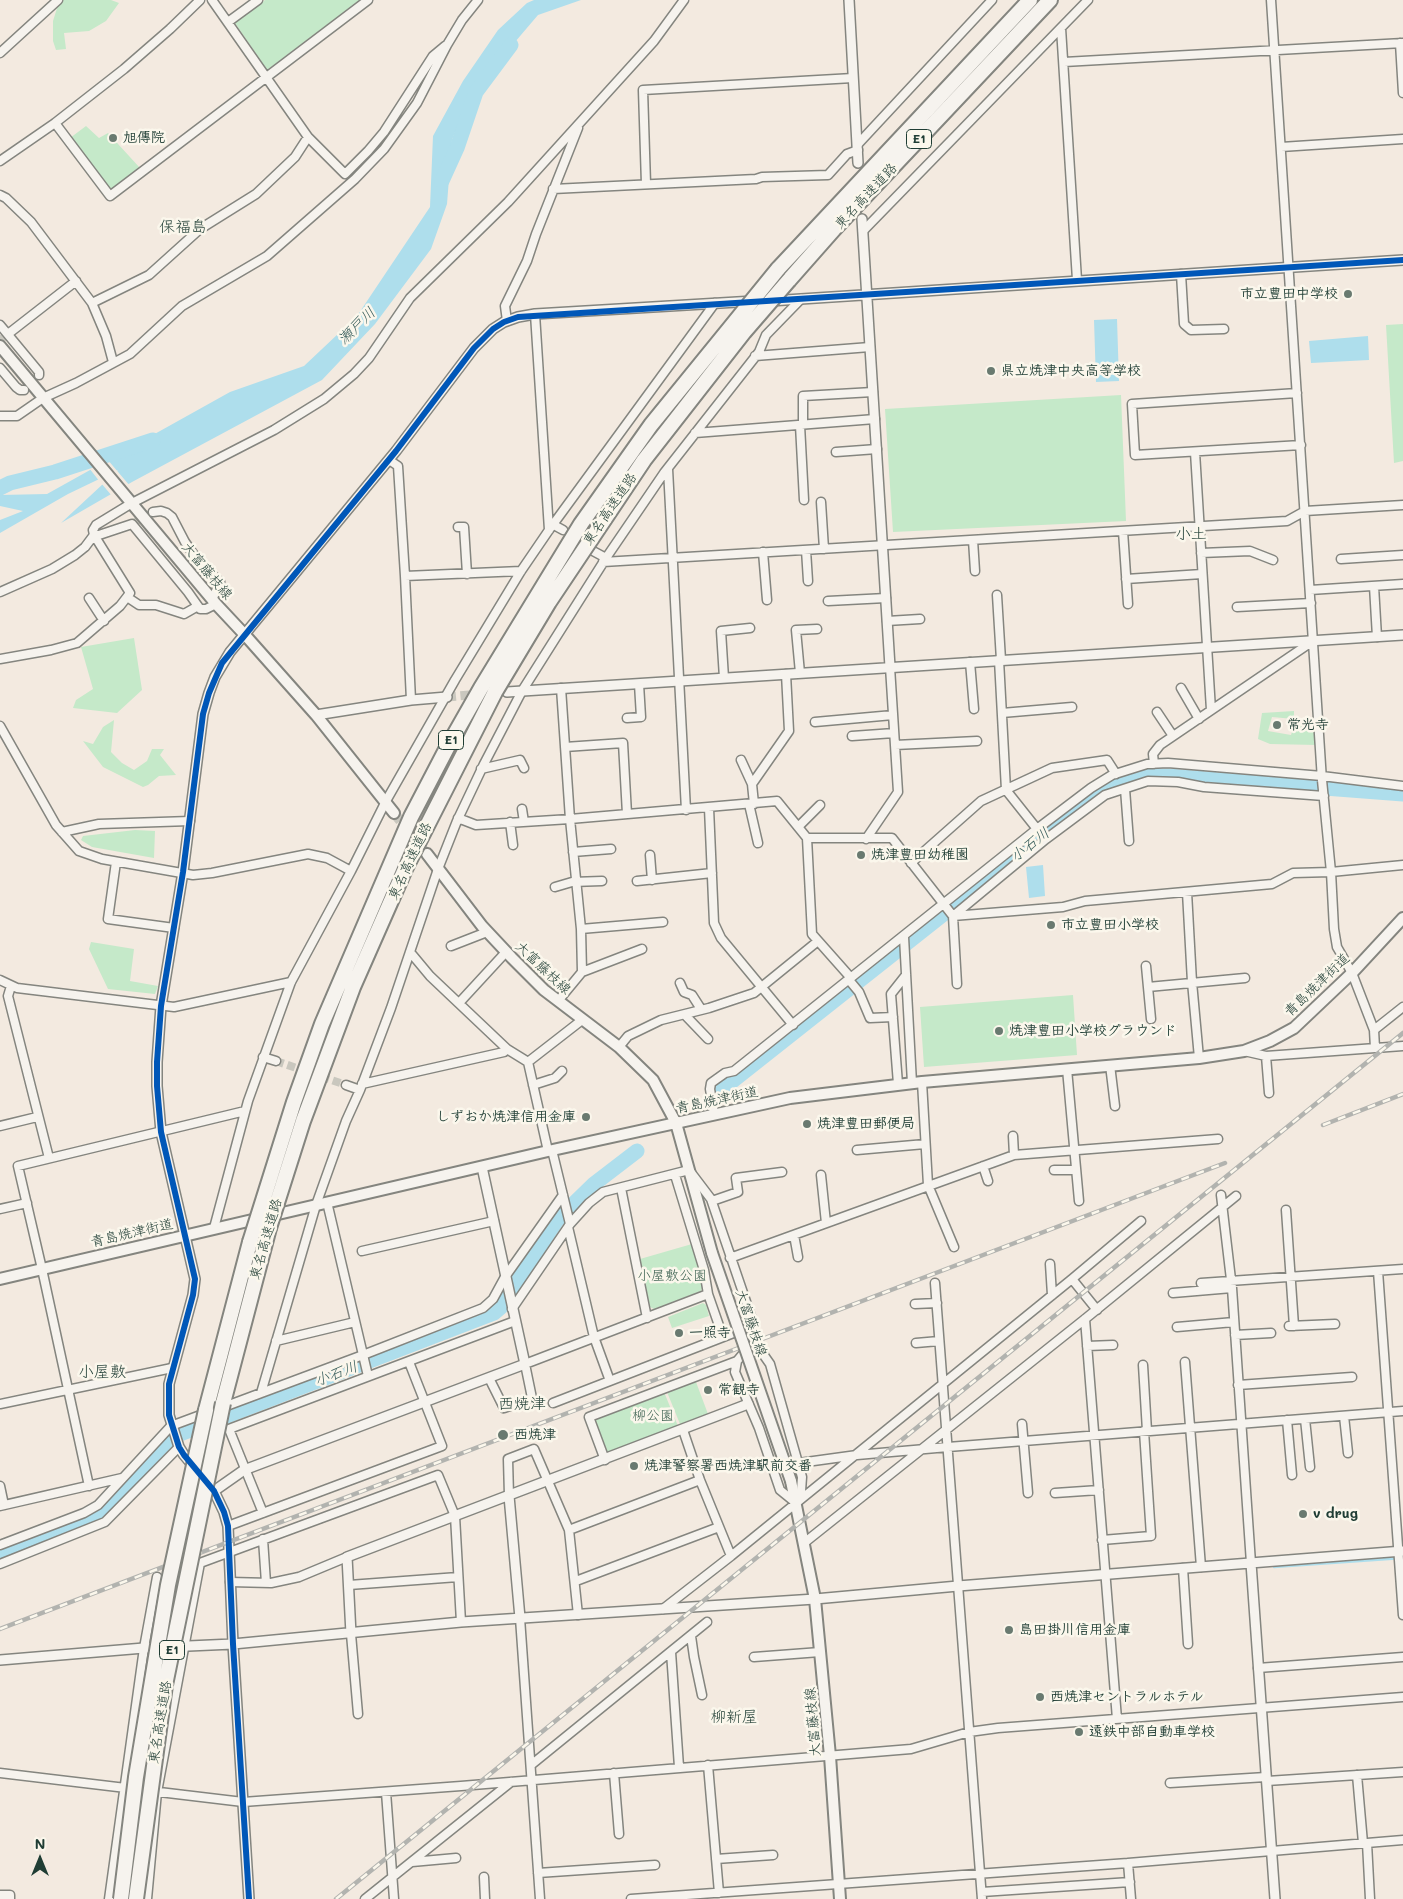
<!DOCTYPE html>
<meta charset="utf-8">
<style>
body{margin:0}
#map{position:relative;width:1403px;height:1899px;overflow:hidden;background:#f3eae0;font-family:Mali,sans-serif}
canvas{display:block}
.north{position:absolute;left:15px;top:1834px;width:50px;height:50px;-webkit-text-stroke:4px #fbf7ec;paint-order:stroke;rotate:0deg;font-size:14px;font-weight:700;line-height:20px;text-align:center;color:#1f3d34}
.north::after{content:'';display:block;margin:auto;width:18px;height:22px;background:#1f3d34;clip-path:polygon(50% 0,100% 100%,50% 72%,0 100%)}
</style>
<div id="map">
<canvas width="1403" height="1899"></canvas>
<div class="north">N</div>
</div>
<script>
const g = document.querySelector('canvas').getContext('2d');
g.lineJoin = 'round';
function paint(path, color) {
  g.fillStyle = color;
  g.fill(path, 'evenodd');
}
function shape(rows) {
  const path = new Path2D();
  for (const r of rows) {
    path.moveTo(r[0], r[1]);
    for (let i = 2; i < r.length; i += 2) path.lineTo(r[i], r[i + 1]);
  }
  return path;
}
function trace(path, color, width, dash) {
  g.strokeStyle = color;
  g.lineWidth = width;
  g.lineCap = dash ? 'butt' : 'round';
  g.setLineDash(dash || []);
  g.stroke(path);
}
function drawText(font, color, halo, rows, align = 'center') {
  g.font = font + ' Mali,"Klee One",sans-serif';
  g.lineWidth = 5;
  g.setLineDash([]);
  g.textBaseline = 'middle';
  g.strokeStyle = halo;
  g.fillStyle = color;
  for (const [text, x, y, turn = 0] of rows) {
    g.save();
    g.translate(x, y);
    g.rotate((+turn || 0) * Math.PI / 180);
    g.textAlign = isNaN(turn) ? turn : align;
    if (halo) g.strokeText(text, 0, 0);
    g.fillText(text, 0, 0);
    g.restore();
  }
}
const green = shape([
 [63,0,111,0,119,3,106,21,89,31,64,33,66,49,56,50,53,41,53,21,58,5],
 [265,0,360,0,267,70,235,23],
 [86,126,99,138,108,133,140,168,110,192,70,138],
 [1403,324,1403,461,1394,463,1386,325],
 [1121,395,1126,521,893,532,885,409],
 [134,638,142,690,117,713,73,708,76,700,93,689,81,647],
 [1294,711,1294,719,1272,717,1268,731,1291,735,1294,725,1313,726,1317,745,1270,744,1258,739,1262,713],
 [114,720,111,752,122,763,134,770,147,761,152,749,164,749,160,755,176,775,159,776,148,785,143,787,103,767,83,741,93,744,103,727],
 [135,830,155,831,154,858,92,847,81,840,83,836],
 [91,942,134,949,130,981,158,986,155,994,108,989,89,949],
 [1073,995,1077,1055,924,1067,920,1007],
 [692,1244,701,1268,703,1286,701,1291,654,1309,650,1307,640,1259],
 [703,1303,706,1305,709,1316,672,1328,668,1317],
 [696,1382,708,1414,680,1424,667,1392],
 [664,1392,678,1426,608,1453,604,1449,594,1422,597,1418]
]);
const water = shape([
 [534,0,581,0,538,15,469,96,452,140,447,204,431,249,375,324,322,380,132,482,61,523,118,470,68,494,0,533,0,520,23,511,0,506,0,495,47,494,230,392,304,366,357,316,430,207,433,136,463,81,498,30,527,3],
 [1117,319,1119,381,1096,382,1094,320],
 [1368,336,1369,360,1311,363,1309,341],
 [1043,865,1045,896,1029,898,1026,867]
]);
const pier = shape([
 [107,459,130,486,112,496,101,483,107,478,100,482,89,468]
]);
const stream = shape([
 [1274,1567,1403,1558]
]);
const river = shape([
 [442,181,457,148,476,92,511,45],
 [0,488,10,483,55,472,153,440],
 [721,1090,1080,806,1097,794,1118,783,1143,776,1168,776,1403,794],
 [0,1551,98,1513,164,1444,180,1434,494,1313,501,1307,557,1220,594,1184,637,1151]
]);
const minorTunnel = shape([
 [0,340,8,334],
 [132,524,153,512],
 [276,1061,346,1085]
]);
const tertiaryTunnel = shape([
 [447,697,479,694]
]);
const secondaryTunnel = shape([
 [394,813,427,854]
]);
const minor = shape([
 [212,0,308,137,345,174,368,151,384,132,433,56,445,46],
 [1271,0,1322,780,1331,872,1334,929,1337,947,1352,973,1374,1030,1375,1048],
 [228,22,258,0],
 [1061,28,1077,280],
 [1400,43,1403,93],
 [0,53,58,0],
 [1064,62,1403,43],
 [55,123,110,196,368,0],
 [858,144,992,0],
 [1281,147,1403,139],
 [0,161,55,123,124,69,170,29,200,0],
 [646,184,643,90,853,78],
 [553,189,756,179,762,177,828,175,847,154,858,150],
 [0,195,6,198,31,222,92,303,106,336,113,362],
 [863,231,1088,0],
 [1181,274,1184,324,1191,330,1224,329],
 [92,303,149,275,200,229,256,194,295,157,308,137],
 [535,314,549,530],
 [507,321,505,306,527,261,536,234,578,128],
 [0,325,39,372,39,375],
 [8,334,76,281],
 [755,356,870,347],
 [0,368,16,387,20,390,24,390],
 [1297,393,1132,404,1135,455,1301,445],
 [0,416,17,416,43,398,76,383,130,354,182,306,267,256,355,179,384,149,417,103,447,45,462,20,478,0],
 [800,425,804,500],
 [803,425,803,396,873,392],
 [695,433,875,419],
 [836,452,877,449],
 [1195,452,1211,710],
 [389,460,398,466,405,576],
 [668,469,686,810],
 [821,502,824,549],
 [153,512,161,511,167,513,172,517,185,542,199,562,220,582,212,600],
 [552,524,563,530],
 [458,527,464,527,467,574],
 [1123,531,1128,604],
 [973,540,975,571],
 [806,550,808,581],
 [593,551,606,558],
 [763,552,767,600],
 [1201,553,1250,551,1273,560],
 [1341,559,1403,555],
 [603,562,1287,521,1305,511,1403,505],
 [1126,579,1202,574],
 [1374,586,1377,637],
 [1310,590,1403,584],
 [0,592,52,569,75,555,85,547,94,535,130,593,120,606,77,643,51,650,0,659],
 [997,595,1001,660],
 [127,597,139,605,156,605,184,614,198,606],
 [89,598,104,621],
 [828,601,886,598],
 [216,604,206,609,200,609,188,592,132,524,99,535,94,535,93,530,96,525,132,503,274,430,324,399,354,374,369,358,410,298,508,202,654,41,684,0],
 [1237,607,1311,603],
 [887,621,920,619],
 [999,660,1006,790,1037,829],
 [970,662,974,709],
 [800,673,796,630,817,629],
 [724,678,721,631,750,628],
 [1181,688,1199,719],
 [411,700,405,576,521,571],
 [1157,712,1173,736],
 [1002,713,1072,707],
 [627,718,641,717,639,684],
 [815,722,893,715],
 [0,726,56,825,79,851,102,859,193,875,212,873,308,854,327,858,351,871],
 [852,736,894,733],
 [895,745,977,741],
 [565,747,623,743,627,814],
 [741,760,752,784,754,804],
 [1154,764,1153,754,1160,745,1313,641],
 [481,769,520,760,524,768],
 [752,784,789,731,786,674],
 [1125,789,1129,841],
 [749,804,758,843],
 [709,808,714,923,721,938,793,1025],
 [522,809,524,822],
 [458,818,476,825,570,819,777,801,807,838,892,838,953,916,1063,907,1085,901,1272,884,1293,873,1331,872,1403,865],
 [510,822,513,845],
 [798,827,820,805],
 [62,832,99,824,190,821],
 [807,838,812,934,851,978],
 [866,839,898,792,890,667],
 [573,852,611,849],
 [650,855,652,880],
 [116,862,108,919,174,928],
 [911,863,981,801,1052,768,1107,760,1116,774],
 [637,881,712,873],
 [555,887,572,882,602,881],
 [1187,892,1192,982,1199,1058],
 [581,929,663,922],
 [904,937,912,1083],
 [451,946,487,932],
 [410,952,430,976,507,1049,528,1062,582,1020],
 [1146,966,1151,1019],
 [582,972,642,949],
 [0,980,17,988,174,1007,291,982],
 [849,980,859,992,870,1018,893,1017],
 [680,983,684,992,692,995,701,1009],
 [957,984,953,916,1046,839,1105,795,1148,781,1178,782,1204,787,1324,796],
 [11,986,8,996,49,1158],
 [1148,987,1245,978],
 [558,1001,582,972,581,929,570,819,561,688],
 [459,1003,506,952],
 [685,1015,708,1039],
 [1374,1030,1403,1007],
 [619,1047,628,1036,661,1020,709,1008,754,993,818,941],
 [1244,1051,1266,1056,1403,1046],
 [1266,1056,1269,1093],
 [263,1057,276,1061],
 [528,1062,548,1151],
 [1110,1065,1115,1106],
 [1067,1069,1079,1201],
 [922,1082,928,1185,954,1247],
 [362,1084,504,1052,507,1049],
 [898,1084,891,994,906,975],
 [346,1085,360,1090],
 [533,1085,555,1078,562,1071],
 [714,1114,710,1089,711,1083,725,1073,734,1071,1037,829,1091,788,1112,775,1147,764,1168,763,1322,776,1403,786],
 [0,1126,37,1117],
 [1013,1136,1014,1155],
 [552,1150,570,1224,568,1227,594,1337,610,1381],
 [857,1150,925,1144],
 [983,1166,988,1181],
 [1054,1170,1076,1170],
 [675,1175,704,1270,708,1294,723,1337],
 [821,1175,826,1223],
 [621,1188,647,1318],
 [1221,1195,1232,1288,1251,1563],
 [712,1201,738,1192,736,1178,782,1172],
 [327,1202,368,1376],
 [0,1209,27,1203],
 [1286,1210,1294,1326],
 [214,1228,248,1101,291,982,351,871,386,801,455,680,521,571,549,530,715,303],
 [794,1235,798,1257],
 [362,1251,494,1221],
 [730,1258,1014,1155,1218,1139],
 [1050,1264,1052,1295],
 [1378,1271,1403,1615],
 [1072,1279,1097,1310],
 [935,1283,982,1899],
 [1201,1283,1403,1269],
 [1173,1293,1232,1288],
 [915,1304,937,1303],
 [512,1309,568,1227],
 [1085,1319,1117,1719],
 [1289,1326,1335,1324],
 [1177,1327,1234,1322],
 [1235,1335,1271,1333],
 [276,1341,355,1322],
 [916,1343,939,1341],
 [1087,1346,1113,1345],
 [1185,1362,1201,1567],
 [1143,1365,1147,1431],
 [489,1378,504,1408,532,1398,525,1364,708,1294],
 [1238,1385,1352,1377],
 [261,1393,316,1205,346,1121,360,1090,391,1008,438,869,457,821,484,764,522,691,606,558,664,473,759,352,766,335,801,299],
 [553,1403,754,1325,711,1199,689,1170,603,1192,589,1203,570,1224],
 [0,1404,172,1368],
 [221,1408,363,1355,483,1308,493,1299,505,1277,563,1195],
 [1344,1416,1348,1453],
 [1305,1419,1310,1467],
 [1287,1420,1292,1475],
 [1022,1424,1028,1493],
 [605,1460,589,1417,737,1361,742,1355,754,1352,759,1353,763,1354,770,1364,802,1477,801,1491,796,1503,780,1490,759,1428,735,1372,737,1361],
 [799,1463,857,1455,948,1447,1403,1411],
 [0,1486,4,1505],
 [89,1486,42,1269,18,1166,245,1111],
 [1055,1493,1099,1490],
 [509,1496,508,1459,534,1449,569,1530,578,1615],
 [0,1506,122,1478],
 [263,1513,229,1429,515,1321],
 [228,1526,442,1446,409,1362],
 [569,1530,700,1480],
 [263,1539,266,1583],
 [1102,1540,1151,1536,1144,1431],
 [804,1543,1085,1319,1236,1196],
 [0,1545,84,1513,98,1505,171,1426,206,1413],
 [731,1556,1072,1279,1141,1221],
 [0,1564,105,1522,179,1447],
 [1183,1568,1188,1644],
 [576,1581,719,1527],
 [230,1582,271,1583,299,1577,347,1557],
 [349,1585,458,1577],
 [663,1609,731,1556,700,1480,683,1430],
 [520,1618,540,1899],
 [351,1634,358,1714],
 [691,1636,694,1657,702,1695],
 [671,1652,679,1767],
 [754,1657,820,1652],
 [1258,1668,1403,1657],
 [531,1765,707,1622],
 [708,1765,719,1893],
 [0,1773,243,1802,461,1786,911,1749,969,1732,998,1728,1403,1697],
 [614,1773,619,1834],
 [1357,1775,1363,1843],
 [1267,1781,1403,1772],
 [1170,1783,1266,1777],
 [386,1792,394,1899],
 [1367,1843,1370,1899],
 [716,1859,773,1855],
 [412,1862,456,1858],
 [1128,1863,1131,1899],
 [538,1873,655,1865],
 [484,1877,485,1899],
 [982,1892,1130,1882],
 [0,1895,10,1895,10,1899],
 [109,1899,144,1648,157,1577],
 [147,1899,157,1792,200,1563,438,1475,455,1516,461,1622],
 [365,1899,511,1782],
 [631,1899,1128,1863,1403,1840]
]);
const tertiary = shape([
 [849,0,858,163],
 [862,219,890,667],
 [770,301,1403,260],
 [507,692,1403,635],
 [316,715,411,700,447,697],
 [214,1491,244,1470,525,1364,482,1167],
 [509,1496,520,1618],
 [1251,1563,1275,1899],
 [351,1634,347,1557,748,1404],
 [0,1660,144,1648,233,1644,461,1622,815,1599,958,1586,1403,1551],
 [249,1899,233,1644,228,1526,224,1512,214,1491,184,1455,179,1447,169,1415,169,1384,193,1295,195,1279,161,1132,157,1086,157,1062,161,1006,183,872,203,714,209,693,215,677,230,652,396,451,474,348,493,329,504,322,518,317,535,314,754,301]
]);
const secondary = shape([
 [0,346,216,604,245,635,316,715,394,813],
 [427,854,482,926,512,958,544,990,619,1047,653,1080,676,1123,712,1253],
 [0,1279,548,1151,790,1098,922,1082,1199,1058,1244,1051,1270,1041,1294,1028,1352,973,1403,918],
 [791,1481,815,1599,830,1756,840,1899]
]);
const motorway = shape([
 [778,269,1030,0],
 [789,280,834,229,1050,0],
 [223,1403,269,1228],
 [206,1410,250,1242]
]);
const rail = shape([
 [1323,1125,1403,1094],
 [0,1629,1225,1163],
 [336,1899,1403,1033]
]);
const secondaryBridge = shape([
 [712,1253,791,1481]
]);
const motorwayBridge = shape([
 [269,1228,303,1121,353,987,405,869,495,692,549,602,644,460,744,332,789,280],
 [250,1242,294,1102,322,1024,411,817,448,746,481,688,581,524,651,425,778,269],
 [121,1899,136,1777,168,1585,206,1410],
 [136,1899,165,1685,223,1403]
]);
const cycleway = shape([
 [249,1899,233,1644,228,1526,224,1512,214,1491,184,1455,179,1447,169,1415,169,1384,193,1295,195,1279,161,1132,157,1086,157,1062,161,1006,183,872,203,714,209,693,222,663,396,451,474,348,493,329,504,322,518,317,1403,260]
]);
const markers = [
 [113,138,5,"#697a70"],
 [1348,294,5,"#697a70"],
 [991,371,5,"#697a70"],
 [1277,725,5,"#697a70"],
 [861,855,5,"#697a70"],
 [1051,925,5,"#697a70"],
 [999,1031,5,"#697a70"],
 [586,1117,5,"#697a70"],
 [807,1124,5,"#697a70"],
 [679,1333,5,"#697a70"],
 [708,1390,5,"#697a70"],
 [503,1435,6,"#697a70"],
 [634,1466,5,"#697a70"],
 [1303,1514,5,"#697a70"],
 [1009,1630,5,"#697a70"],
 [1040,1697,5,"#697a70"],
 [1079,1732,5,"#697a70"]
];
const shields = [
 [919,139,25],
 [451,740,25],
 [172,1650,25]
];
const shieldNames = [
 ["E1",919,139],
 ["E1",451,740],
 ["E1",172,1650]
];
const poiNames = [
 ["旭傳院",123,138],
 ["市立豊田中学校",1338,294,"right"],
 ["県立焼津中央高等学校",1001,371],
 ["常光寺",1287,725],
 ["焼津豊田幼稚園",871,855],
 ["市立豊田小学校",1061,925],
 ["焼津豊田小学校グラウンド",1009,1031],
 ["しずおか焼津信用金庫",576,1117,"right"],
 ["焼津豊田郵便局",817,1124],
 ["一照寺",689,1333],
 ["常観寺",718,1390],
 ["西焼津",514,1435],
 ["焼津警察署西焼津駅前交番",644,1466],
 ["v drug",1313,1514],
 ["島田掛川信用金庫",1019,1630],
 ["西焼津セントラルホテル",1050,1697],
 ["遠鉄中部自動車学校",1089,1732]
];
const streetNames = [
 ["東名高速道路",866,196,-47],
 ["東名高速道路",610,509,-56],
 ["大富藤枝線",207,571,50],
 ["東名高速道路",410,861,-65],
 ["大富藤枝線",543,968,43],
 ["青島焼津街道",1317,985,-44],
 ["青島焼津街道",717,1100,-12],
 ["青島焼津街道",132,1233,-13],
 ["東名高速道路",266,1239,-74],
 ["大富藤枝線",751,1323,71],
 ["東名高速道路",160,1722,-81],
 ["大富藤枝線",813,1722,-95]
];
const parkNames = [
 ["小屋敷公園",672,1276],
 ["柳公園",653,1416]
];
const waterNames = [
 ["瀬戸川",357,326,-44],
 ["小石川",1030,845,-38],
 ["小石川",336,1374,-21]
];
const quarterNames = [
 ["保福島",183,227],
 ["小土",1191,534],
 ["小屋敷",102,1372],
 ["西焼津",522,1404],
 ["柳新屋",734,1717]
];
paint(green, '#c5e9c9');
paint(water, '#aedeec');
paint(pier, '#f3eae0');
trace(stream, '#aedeec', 2.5);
trace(river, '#aedeec', 15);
trace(minorTunnel, '#c9c7be', 8, [8, 4]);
trace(tertiaryTunnel, '#c9c7be', 9, [9, 4.5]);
trace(secondaryTunnel, '#c9c7be', 10, [10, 5]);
trace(minor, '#84857f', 11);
trace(tertiary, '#84857f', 12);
trace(secondary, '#84857f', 14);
trace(motorway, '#84857f', 18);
trace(minor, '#f6f3ee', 8);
trace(tertiary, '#f6f3ee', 9);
trace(secondary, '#f6f3ee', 10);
trace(motorway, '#f6f3ee', 14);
trace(rail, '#b2b3af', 4.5);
trace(rail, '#fbf7ec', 2.5, [8]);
trace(secondaryBridge, '#84857f', 14, []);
trace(motorwayBridge, '#84857f', 18, []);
trace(secondaryBridge, '#f6f3ee', 10);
trace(motorwayBridge, '#f6f3ee', 14);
trace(cycleway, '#0057b8', 6);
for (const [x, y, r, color] of markers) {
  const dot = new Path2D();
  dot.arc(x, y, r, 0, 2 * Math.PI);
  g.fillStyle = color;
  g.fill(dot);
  trace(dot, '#fbf7ec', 2);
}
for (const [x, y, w] of shields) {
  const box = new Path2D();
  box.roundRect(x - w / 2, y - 9.5, w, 19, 4);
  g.fillStyle = '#fbf7ec';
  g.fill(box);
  trace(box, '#1f3d34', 1);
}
drawText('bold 12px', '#1f3d34', null, shieldNames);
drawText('bold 14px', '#1f3d34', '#fbf7ec', poiNames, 'left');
drawText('14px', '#1f3d34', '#fbf7ec', streetNames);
drawText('14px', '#395f4e', '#fbf7ec', parkNames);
drawText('italic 15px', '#365c5a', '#fbf7ec', waterNames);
drawText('16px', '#1f3d34', '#fbf7ec', quarterNames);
</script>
